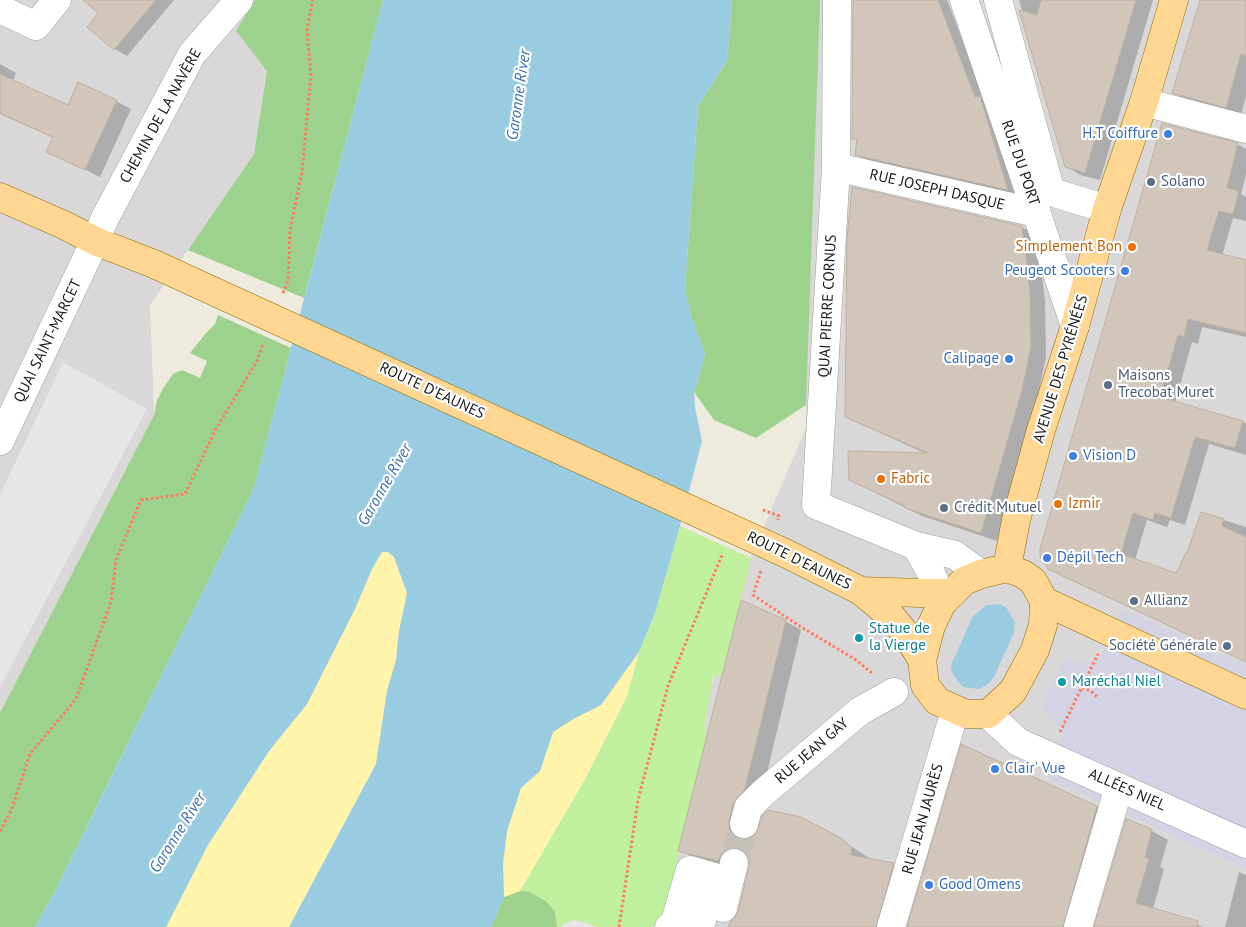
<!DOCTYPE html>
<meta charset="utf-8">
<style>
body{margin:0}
canvas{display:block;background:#eeeade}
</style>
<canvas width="1246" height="927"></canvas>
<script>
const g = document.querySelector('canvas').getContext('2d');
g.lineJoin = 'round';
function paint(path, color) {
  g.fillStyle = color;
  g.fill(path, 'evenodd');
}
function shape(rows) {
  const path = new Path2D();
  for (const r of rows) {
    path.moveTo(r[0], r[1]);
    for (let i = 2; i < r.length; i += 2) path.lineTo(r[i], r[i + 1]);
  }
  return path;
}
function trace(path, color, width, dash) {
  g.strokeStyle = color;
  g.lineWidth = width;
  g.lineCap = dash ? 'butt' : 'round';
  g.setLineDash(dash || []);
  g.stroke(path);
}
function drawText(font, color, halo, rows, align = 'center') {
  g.font = font + ' "PT Sans",sans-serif';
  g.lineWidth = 4.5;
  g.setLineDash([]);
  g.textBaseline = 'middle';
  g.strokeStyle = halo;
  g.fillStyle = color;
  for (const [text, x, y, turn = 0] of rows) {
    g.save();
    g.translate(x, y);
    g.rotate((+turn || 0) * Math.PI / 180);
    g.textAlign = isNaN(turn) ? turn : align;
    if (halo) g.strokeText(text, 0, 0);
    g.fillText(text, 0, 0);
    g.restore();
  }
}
const residential = shape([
 [0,0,255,0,237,31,267,71,254,154,150,305,154,415,0,713],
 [810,0,1246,0,1246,927,659,927,657,901,734,597,806,428,806,52]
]);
const grass = shape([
 [680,526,751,558,722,676,713,676,705,723,706,740,665,912,660,922,652,927,597,927,583,922,565,923,561,927,557,927,555,912,529,892,520,891,585,779,627,696,639,652,655,613]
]);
const forest = shape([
 [255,0,383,0,304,298,188,250,254,154,267,71,236,31],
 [732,0,820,0,806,405,756,438,714,420,694,392,705,354,691,316,685,289,698,106,727,61],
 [218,315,291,348,254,488,52,897,35,927,0,927,0,713,154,415,157,400,164,387,173,374,182,370,200,378,207,361,190,353,206,333,215,324],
 [520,891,529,892,546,901,555,912,557,927,491,927,504,897]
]);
const sand = shape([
 [382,552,389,552,394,557,407,593,399,631,396,660,387,691,376,764,289,927,166,927,208,845,269,751,307,704,355,609,372,569],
 [639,652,627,696,585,779,520,891,504,897,503,864,507,831,521,788,540,771,553,732,575,718,601,705]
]);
const parking = shape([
 [63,362,147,409,0,687,0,495],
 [573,920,583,922,597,927,561,927,565,923]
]);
const plaza = shape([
 [1122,609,1246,666,1246,869,1048,778,1064,734,1041,707,1063,661,1099,660]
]);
const water = shape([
 [383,0,732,0,727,61,698,106,685,289,691,316,705,354,694,392,695,407,702,441,680,526,655,613,639,652,601,705,575,718,553,732,540,771,521,788,507,831,503,864,504,897,491,927,289,927,376,764,387,691,396,660,399,631,407,593,394,557,388,552,382,552,372,569,355,609,307,704,269,751,208,845,166,927,35,927,52,897,254,488],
 [999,604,1006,607,1015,622,1014,633,994,677,988,684,979,689,963,687,954,676,951,669,952,663,973,616,987,605]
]);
const shadow = shape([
 [104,0,174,0,127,56,115,49,100,13],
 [854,0,947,0,986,101,1021,197,870,162,857,155,858,141,853,138],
 [1019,0,1153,0,1100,180,1080,175,1066,166],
 [1201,0,1246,0,1246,96,1241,115,1188,101,1174,93],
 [0,64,16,73,13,81,69,106,116,101,131,109,100,177,48,151,54,138,0,114],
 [1237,144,1246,149,1246,174,1241,194,1246,197,1246,221,1233,218,1222,256,1246,262,1246,337,1202,327,1198,344,1192,342,1175,403,1246,423,1246,455,1209,444,1185,525,1170,520,1167,527,1147,520,1135,560,1177,575,1182,570,1202,513,1246,527,1246,661,1064,577,1049,568],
 [1022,227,1037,236,1045,300,1046,357,1037,400,997,541,922,516,850,480,929,455,863,425,847,416],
 [785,621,801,630,761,798,744,830,745,839,746,840,839,839,868,857,867,859,893,864,909,873,893,927,730,927,739,912,750,867,749,856,739,861,734,869,696,859,680,850],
 [1097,807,1112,816,1080,927,909,927],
 [1127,821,1152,831,1168,840,1160,867,1164,869,1153,909,1203,927,1096,927],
 [1239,872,1246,875,1246,927,1225,927]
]);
const building = shape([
 [83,0,156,0,114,50,87,27,98,13,83,0],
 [853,0,938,0,975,97,980,96,1008,190,855,155,857,139,852,139,853,0],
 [1041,0,1136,0,1085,173,1065,167,1019,10,1037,15,1041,0],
 [1200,0,1246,0,1246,56,1241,54,1226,108,1172,93,1200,0],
 [0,74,68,105,78,82,117,100,85,170,46,152,53,137,0,113,0,74],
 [1162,123,1238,143,1227,188,1239,191,1233,214,1219,211,1207,250,1246,260,1246,333,1188,319,1184,337,1178,335,1160,397,1243,421,1235,448,1195,437,1171,518,1155,513,1153,520,1133,513,1121,554,1176,573,1189,547,1201,512,1224,519,1222,526,1246,537,1246,662,1048,569,1040,557,1040,549,1162,123],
 [852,187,1022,226,1030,291,1031,347,1022,390,981,533,905,508,905,506,849,480,848,451,928,453,845,417,847,239,852,187],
 [741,600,786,620,745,789,733,804,729,820,729,829,733,835,740,839,748,839,756,834,762,816,768,810,801,817,839,837,852,847,851,855,894,863,876,927,728,927,730,922,735,918,738,912,749,867,749,859,745,852,737,848,729,848,722,853,718,861,678,851,741,600],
 [961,744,1097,806,1063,927,907,927,961,744],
 [1126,819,1152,829,1145,857,1149,859,1136,903,1198,921,1197,927,1094,927,1126,819]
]);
const minorTunnel = shape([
 [734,863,744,824]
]);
const path = shape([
 [283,293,288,281,290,231,302,172,311,75,307,30,313,0],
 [763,510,779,516,778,520],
 [761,571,753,595,798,625,856,660,873,674],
 [1082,688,1091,691,1098,698],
 [1060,732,1098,654],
 [0,831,11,811,30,754,76,699,111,602,116,560,141,500,185,494,216,429,257,361,263,343],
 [619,927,638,800,668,686,722,555]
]);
const minor = shape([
 [837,0,836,167,816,505,916,546,955,555,981,574],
 [964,0,1075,326],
 [998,0,1051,192,1107,209],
 [0,9,36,26,57,0],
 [1144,102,1246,129],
 [836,167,1037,213],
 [0,441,95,241,105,218,192,54,239,0],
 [916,546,930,571,940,593],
 [988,714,1018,742,1246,844],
 [744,824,748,808,763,793,860,711,894,692],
 [723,908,734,863],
 [669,927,674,925,690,870,714,877,700,927],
 [891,927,955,711],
 [1078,927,1119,787]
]);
const major = shape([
 [0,197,64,225,95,241,154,264],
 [785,553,861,591,891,616,909,638,922,660],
 [1007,568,1016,520,1041,430,1075,326,1107,209,1144,102,1174,0],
 [1007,568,1023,574,1033,581,1044,601,1043,625,1035,650,1013,691,988,714,966,714,937,701,925,685,922,660,931,626,942,603,964,581,981,574,1007,568],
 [861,591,919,593,953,593],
 [1044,601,1246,695]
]);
const majorBridge = shape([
 [154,264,785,553]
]);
const markers = [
 [1168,134,5,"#3f7fe0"],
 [1151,182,5,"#5c6f8a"],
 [1132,247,5,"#e8710a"],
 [1125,271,5,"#3f7fe0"],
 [1009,359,5,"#3f7fe0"],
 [1108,385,5,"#5c6f8a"],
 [1073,456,5,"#3f7fe0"],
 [881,479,5,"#e8710a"],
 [1058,504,5,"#e8710a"],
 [944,508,5,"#5c6f8a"],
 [1047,558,5,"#3f7fe0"],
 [1134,601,5,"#5c6f8a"],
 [859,638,5,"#0f9aa8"],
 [1227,646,5,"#5c6f8a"],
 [1062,682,5,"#0f9aa8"],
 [995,769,5,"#3f7fe0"],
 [929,885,5,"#3f7fe0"]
];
const streetNames = [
 ["CHEMIN DE LA NAVÈRE",161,116,-61],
 ["RUE DU PORT",1020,163,71],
 ["RUE JOSEPH DASQUE",937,190,13],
 ["QUAI PIERRE CORNUS",828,306,-87],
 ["QUAI SAINT-MARCET",48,341,-64],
 ["AVENUE DES PYRÉNÉES",1061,369,-73],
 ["ROUTE D'EAUNES",432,391,25],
 ["ROUTE D'EAUNES",799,561,26],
 ["RUE JEAN GAY",812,751,-41],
 ["ALLÉES NIEL",1127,790,24],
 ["RUE JEAN JAURÈS",923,819,-74]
];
const shopNames = [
 ["H.T Coiffure",1158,134,"right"],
 ["Peugeot Scooters",1115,271,"right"],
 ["Calipage",999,359,"right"],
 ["Vision D",1083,456],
 ["Dépil Tech",1057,558],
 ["Clair' Vue",1005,769],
 ["Good Omens",939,885]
];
const serviceNames = [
 ["Solano",1161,182],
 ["Maisons",1118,376],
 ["Trecobat Muret",1118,393],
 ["Crédit Mutuel",954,508],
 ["Allianz",1144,601],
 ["Société Générale",1217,646,"right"]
];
const foodNames = [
 ["Simplement Bon",1122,247,"right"],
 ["Fabric",891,479],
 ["Izmir",1068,504]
];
const cultureNames = [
 ["Statue de",869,629],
 ["la Vierge",869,646],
 ["Maréchal Niel",1072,682]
];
const waterNames = [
 ["Garonne River",519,95,-82],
 ["Garonne River",385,485,-60],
 ["Garonne River",178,833,-58]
];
paint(residential, '#d9d7d7');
paint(grass, '#c0ef9d');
paint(forest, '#9dd28e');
paint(sand, '#fff4ab');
paint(parking, '#e6e6e6');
paint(plaza, '#d4d3e3');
paint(water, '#99cce1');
paint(shadow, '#0003');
paint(building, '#d1c6bb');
trace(building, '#c0b09f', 1);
trace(minorTunnel, '#c4c0b7', 28, [28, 14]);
trace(minor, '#a1a1a1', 29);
trace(major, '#916b00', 29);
trace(path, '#ff7a5e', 3, [2.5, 2.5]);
trace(minor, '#fff', 28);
trace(major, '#ffd792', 28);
trace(majorBridge, '#916b00', 29, []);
trace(majorBridge, '#ffd792', 28);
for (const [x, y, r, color] of markers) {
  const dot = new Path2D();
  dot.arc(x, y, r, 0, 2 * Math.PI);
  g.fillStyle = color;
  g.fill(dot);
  trace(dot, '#fff', 2);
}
drawText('15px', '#1a1a1a', '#fff', streetNames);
drawText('15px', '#366cbe', '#fff', shopNames, 'left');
drawText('15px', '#4e5e75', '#fff', serviceNames, 'left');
drawText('15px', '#c56008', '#fff', foodNames, 'left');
drawText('15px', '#0d838f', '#fff', cultureNames, 'left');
drawText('italic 16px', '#3e70b2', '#fff', waterNames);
</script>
